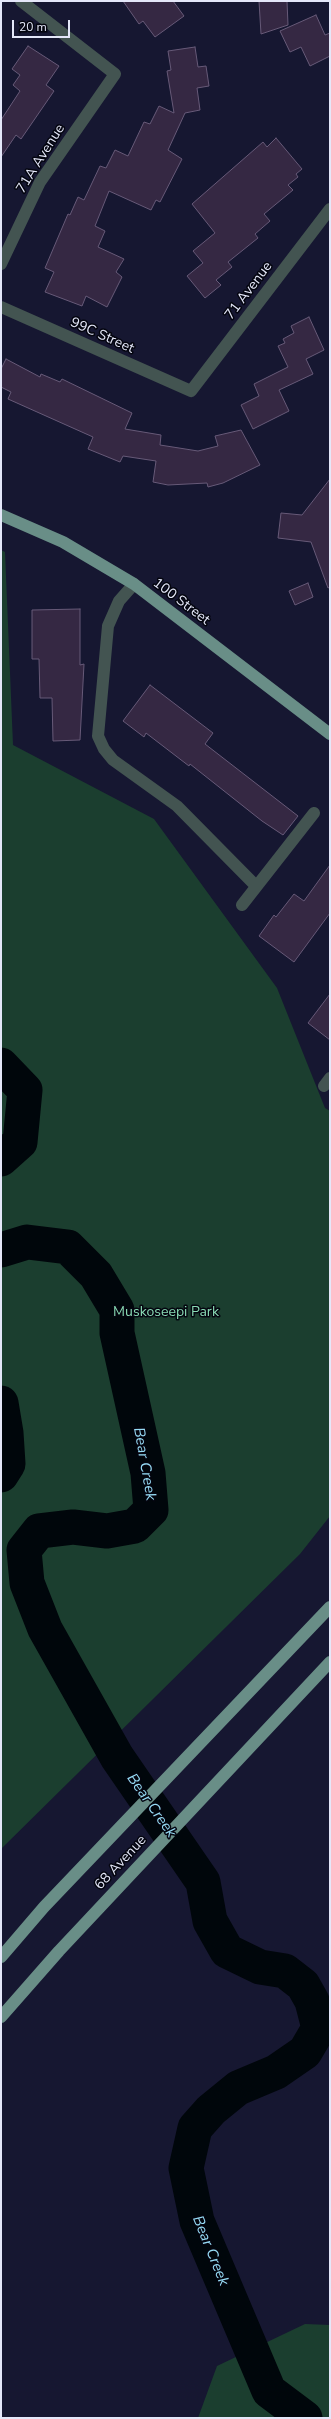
<!DOCTYPE html>
<style>
body{margin:0}
#map{position:relative;width:331px;height:2419px;overflow:hidden;background:#161731;font-family:"Nunito Sans",sans-serif}
canvas{display:block}
.frame{position:absolute;inset:0;border:2px solid #e4e7f9;pointer-events:none}
.scale{position:absolute;left:12px;top:20px;width:58px;height:18px;box-sizing:border-box;border:2px solid #e4e7f9;border-top:0;padding-left:5px;font-size:12px;line-height:14px;white-space:nowrap;color:#e4e7f9;-webkit-text-stroke:3px #04050f;paint-order:stroke}
</style>
<div id="map">
<canvas width="331" height="2419"></canvas>
<div class="frame"></div>
<div class="scale">20 m</div>
</div>
<script>
const g = document.querySelector('canvas').getContext('2d');
g.lineJoin = 'round';
function paint(path, color) {
  g.fillStyle = color;
  g.fill(path, 'evenodd');
}
function shape(rows) {
  const path = new Path2D();
  for (const r of rows) {
    path.moveTo(r[0], r[1]);
    for (let i = 2; i < r.length; i += 2) path.lineTo(r[i], r[i + 1]);
  }
  return path;
}
function trace(path, color, width, dash) {
  g.strokeStyle = color;
  g.lineWidth = width;
  g.lineCap = dash ? 'butt' : 'round';
  g.setLineDash(dash || []);
  g.stroke(path);
}
function drawText(font, color, halo, rows, align = 'center') {
  g.font = font + ' "Nunito Sans",sans-serif';
  g.lineWidth = 3;
  g.setLineDash([]);
  g.textBaseline = 'middle';
  g.strokeStyle = halo;
  g.fillStyle = color;
  for (const [text, x, y, turn = 0] of rows) {
    g.save();
    g.translate(x, y);
    g.rotate((+turn || 0) * Math.PI / 180);
    g.textAlign = isNaN(turn) ? turn : align;
    if (halo) g.strokeText(text, 0, 0);
    g.fillText(text, 0, 0);
    g.restore();
  }
}
const green = shape([
 [1,550,5,552,13,745,154,819,277,988,325,1108,330,1111,330,1516,300,1554,1,1849],
 [305,2324,330,2325,330,2418,198,2418,217,2366]
]);
const river = shape([
 [1,1065,25,1090,20,1142,1,1159],
 [1,1250,27,1242,68,1247,96,1275,117,1310,117,1333,148,1473,151,1510,135,1526,107,1531,73,1527,39,1531,24,1550,27,1583,45,1629,117,1757,203,1882,210,1921,227,1951,260,1967,285,1971,303,1985,312,2001,319,2028,305,2052,276,2072,238,2088,211,2110,195,2128,186,2168,197,2221,269,2391,305,2418],
 [1,1403,6,1433,8,1464,1,1475]
]);
const building = shape([
 [123,1,173,1,184,16,155,37,143,21,139,24,123,1],
 [259,1,287,1,288,25,261,34,259,1],
 [316,15,325,35,330,33,330,56,310,66,301,47,290,52,280,31,316,15],
 [28,46,59,66,46,85,54,91,21,139,16,135,1,157,1,120,20,91,13,85,20,75,12,69,28,46],
 [195,47,198,67,206,66,209,86,197,88,200,110,185,113,168,150,182,159,160,202,156,200,151,210,109,191,95,226,105,231,98,247,124,259,116,272,122,277,107,307,86,296,82,306,45,292,54,272,45,268,68,214,70,215,78,197,84,200,100,166,106,168,115,150,128,156,144,122,150,124,159,106,174,113,167,71,171,70,168,51,195,47],
 [276,138,302,169,296,174,298,177,288,185,293,190,264,214,270,221,255,234,258,238,228,262,232,267,216,280,221,285,205,298,187,276,203,263,193,251,215,233,192,204,263,142,267,147,276,138],
 [309,317,324,350,306,359,313,374,279,390,289,411,253,429,241,405,259,396,254,384,288,367,278,346,285,343,283,339,294,333,291,326,309,317],
 [6,359,40,377,41,374,60,382,62,379,132,413,125,429,161,435,160,445,198,451,218,446,215,436,241,430,260,465,223,483,208,487,207,483,168,485,153,482,156,461,123,456,120,462,88,449,93,437,8,399,11,392,1,387,1,369,6,359],
 [330,479,330,587,328,588,311,542,278,538,281,513,302,515,330,479],
 [308,583,313,597,295,605,289,591,308,583],
 [80,609,80,665,84,664,80,740,53,741,52,698,40,698,39,659,32,659,32,610,80,609],
 [150,685,213,733,205,744,298,816,283,835,262,821,190,764,189,766,146,733,144,737,123,721,150,685],
 [330,865,330,913,294,962,259,936,274,915,276,917,294,894,304,901,330,865],
 [330,994,330,1040,308,1023,330,994]
]);
const minor = shape([
 [1,264,40,182,115,74,21,1],
 [1,307,191,391,330,209],
 [134,584,119,601,108,626,98,736,104,749,113,760,177,806,256,886],
 [242,905,314,813],
 [324,1086,330,1078]
]);
const major = shape([
 [1,515,63,542,134,584,330,734],
 [1,1957,44,1907,330,1607],
 [1,2017,59,1951,330,1662]
]);
const streetNames = [
 ["71A Avenue",41,159,-58],
 ["71 Avenue",249,291,-53],
 ["99C Street",102,336,24],
 ["100 Street",181,602,37],
 ["68 Avenue",121,1863,-47]
];
const parkNames = [
 ["Muskoseepi Park",166,1313]
];
const waterNames = [
 ["Bear Creek",144,1464,80],
 ["Bear Creek",151,1806,55],
 ["Bear Creek",210,2251,68]
];
paint(green, '#1b3e2f');
trace(river, '#00060b', 35);
paint(building, '#352843');
trace(building, '#675a78', 1);
trace(minor, '#435451', 12);
trace(major, '#698e87', 12);
drawText('14px', '#e4e7f9', '#04050f', streetNames);
drawText('14px', '#8adbb5', '#04050f', parkNames);
drawText('italic 15px', '#97dcf6', '#04050f', waterNames);
</script>
